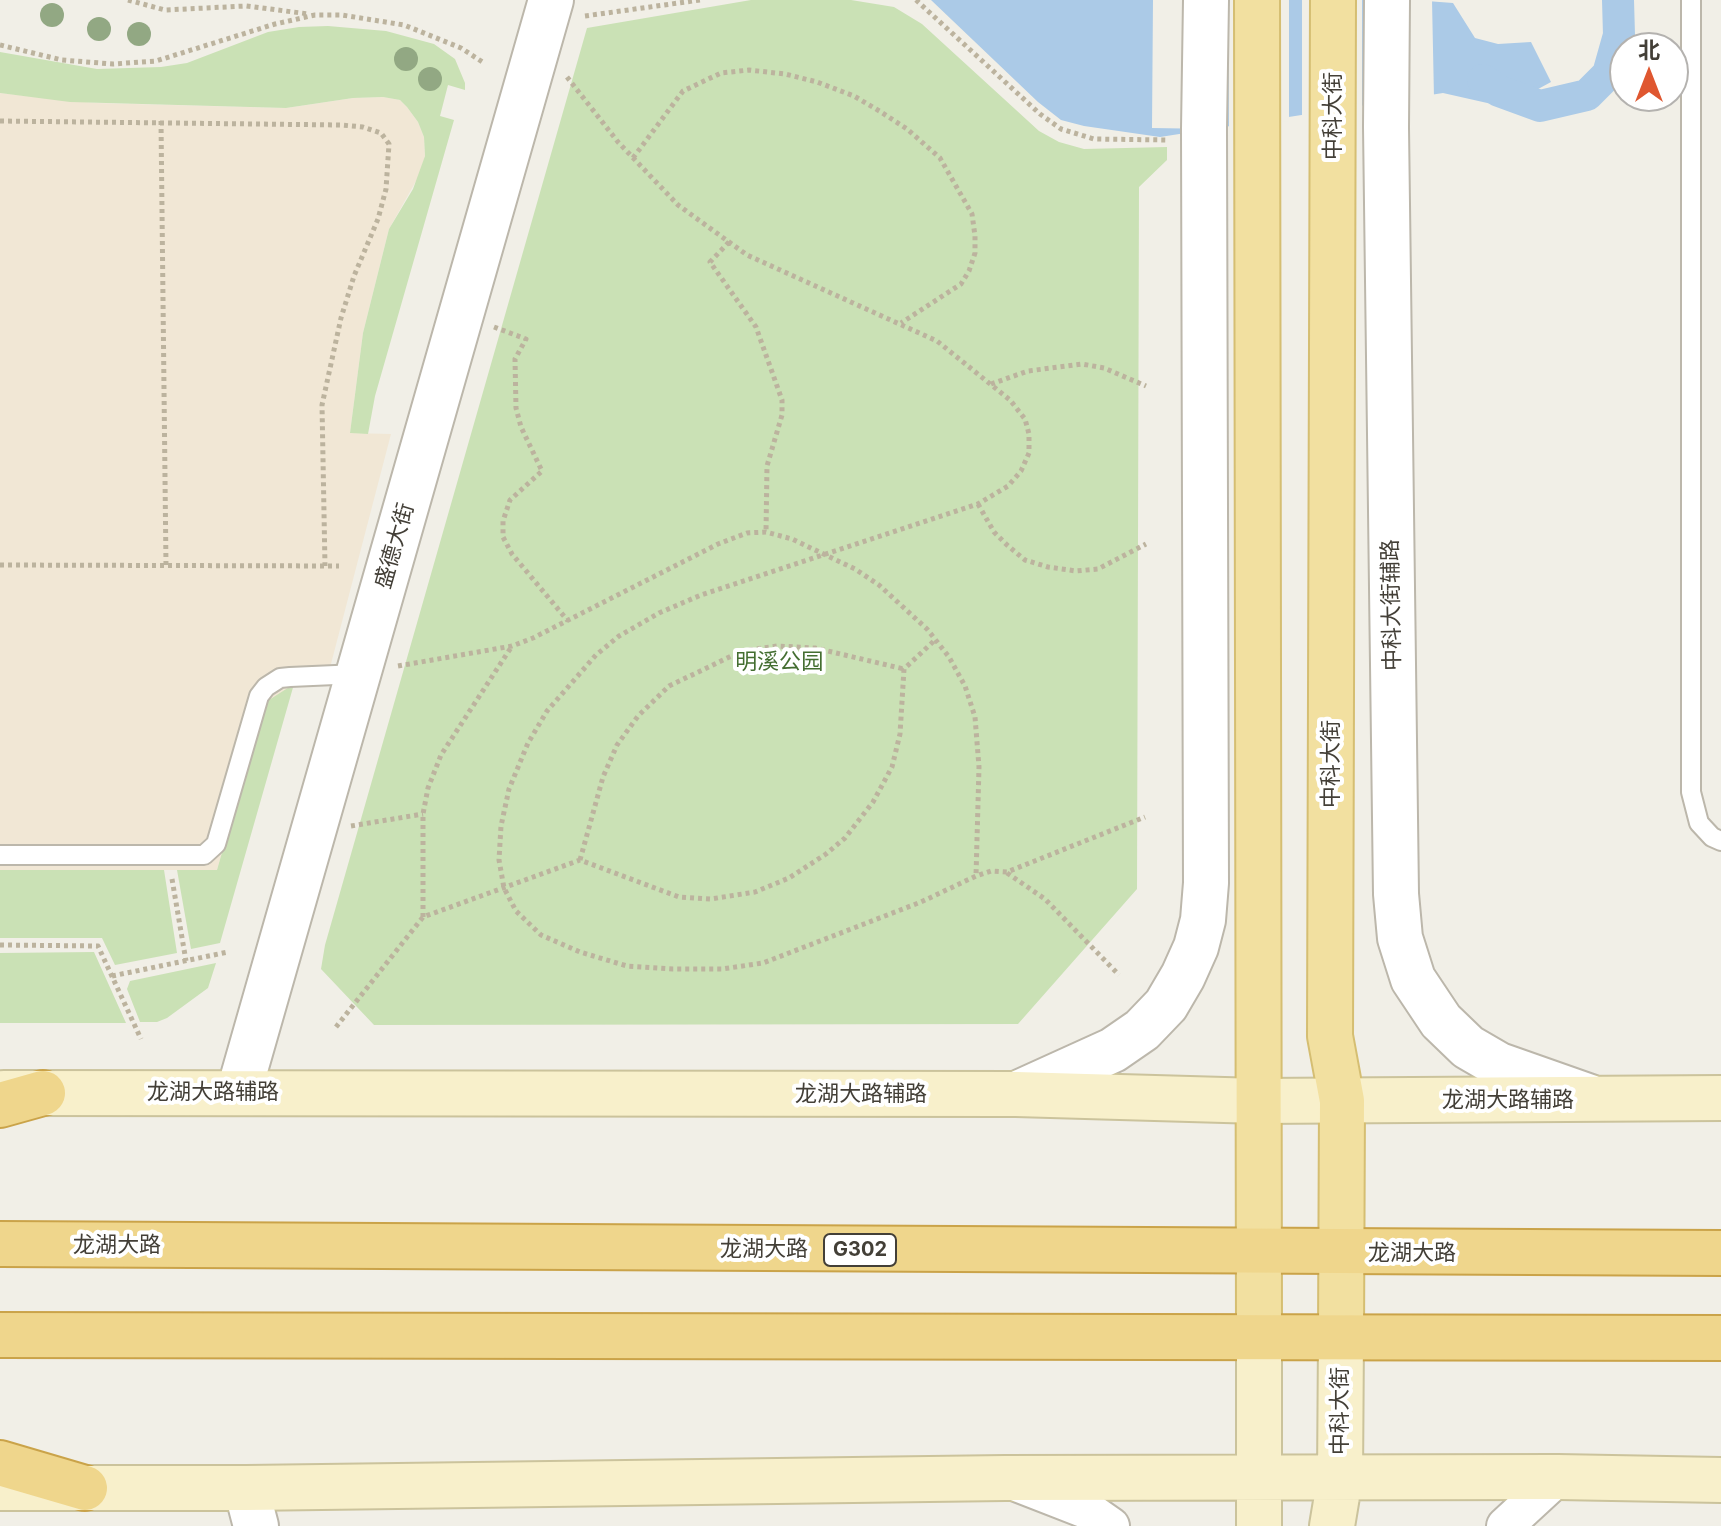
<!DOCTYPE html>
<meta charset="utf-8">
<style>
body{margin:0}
#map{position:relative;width:1721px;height:1526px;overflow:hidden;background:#f1efe7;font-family:Inter,"Noto Sans SC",sans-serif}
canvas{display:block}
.north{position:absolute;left:1609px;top:32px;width:80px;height:80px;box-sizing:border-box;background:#fff;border:2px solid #b4b2af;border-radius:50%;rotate:0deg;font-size:22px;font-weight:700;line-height:32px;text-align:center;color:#433f37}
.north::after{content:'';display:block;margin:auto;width:28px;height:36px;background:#df5730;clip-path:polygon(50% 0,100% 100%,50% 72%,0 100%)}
</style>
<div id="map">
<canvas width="1721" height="1526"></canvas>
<div class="north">北</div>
</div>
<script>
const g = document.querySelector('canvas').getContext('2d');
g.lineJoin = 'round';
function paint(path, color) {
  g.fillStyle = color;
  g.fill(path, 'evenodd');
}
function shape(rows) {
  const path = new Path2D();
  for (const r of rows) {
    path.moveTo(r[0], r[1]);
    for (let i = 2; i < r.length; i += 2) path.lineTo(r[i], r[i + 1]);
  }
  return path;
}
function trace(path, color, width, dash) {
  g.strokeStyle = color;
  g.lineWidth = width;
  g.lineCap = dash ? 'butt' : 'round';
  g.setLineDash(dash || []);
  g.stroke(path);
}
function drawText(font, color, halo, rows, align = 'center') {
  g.font = font + ' Inter,"Noto Sans SC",sans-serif';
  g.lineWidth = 8;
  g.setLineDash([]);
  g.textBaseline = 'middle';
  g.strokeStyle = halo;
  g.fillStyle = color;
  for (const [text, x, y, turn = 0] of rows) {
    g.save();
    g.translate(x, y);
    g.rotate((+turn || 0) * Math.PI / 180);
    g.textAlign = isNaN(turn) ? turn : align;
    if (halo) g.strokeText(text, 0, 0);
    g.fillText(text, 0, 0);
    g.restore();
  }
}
const commercial = shape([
 [0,93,95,103,286,108,353,98,383,97,400,100,407,107,418,122,424,137,425,156,420,174,389,229,363,333,350,433,391,434,326,683,294,684,263,709,217,870,0,870]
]);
const green = shape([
 [751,0,851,0,894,7,922,24,1039,131,1059,142,1084,149,1167,147,1167,160,1139,187,1137,889,1018,1024,374,1025,321,969,325,945,587,28],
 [328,26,386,31,434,44,455,59,465,83,465,90,448,85,440,116,454,120,375,396,368,434,350,433,363,333,389,229,413,189,425,156,424,137,418,122,407,107,400,100,383,97,353,98,286,108,70,102,0,93,0,52,97,69,161,67,187,63,268,32,299,27],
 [294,684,220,943,191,949,177,870,217,870,263,709,269,700],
 [0,870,164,870,177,953,115,965,102,938,0,938],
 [94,952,126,1023,0,1023,0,953],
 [216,963,208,988,167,1018,157,1022,140,1022,127,989,130,981]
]);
const water = shape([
 [931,0,1413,0,1453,3,1475,38,1498,44,1531,42,1551,82,1505,107,1443,93,1160,137,1084,126,1061,120,1038,102]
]);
const pier = shape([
 [1153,0,1217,0,1215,129,1152,128],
 [1228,0,1289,0,1289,121,1229,129],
 [1302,0,1362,0,1362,109,1302,119],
 [1372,0,1432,0,1434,98,1373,108]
]);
const canal = shape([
 [1483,80,1499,91,1540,106,1587,95,1608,74,1619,35,1618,0]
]);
const path = shape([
 [128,0,165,10,246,6,309,14],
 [916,0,1040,114,1061,129,1094,139,1168,140],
 [585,16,700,0],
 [0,45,62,60,113,64,156,61,275,24,315,15,342,15,404,25,461,48,484,63],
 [567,77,618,142,678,205,747,255,937,341,1010,400,1025,419,1029,434,1029,453,1021,471,1008,486,978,504,701,595,659,613,619,636,596,655,547,711,528,743,509,789,501,826,499,860,504,888,516,911,541,935,580,952,627,966,673,969,722,969,763,963,921,902,976,876,991,871,1007,872,1145,817],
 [0,121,341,125,363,127,381,133,389,144,386,189,378,219,354,276,341,318,322,405,325,566],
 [161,121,166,566],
 [633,158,683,91,721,73,749,70,785,74,817,82,854,96,881,112,907,129,940,158,972,214,975,236,975,253,969,271,961,284,901,323],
 [729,242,710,262,756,327,782,400,782,415,767,466,766,532],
 [494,327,526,339,515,359,516,408,521,427,542,471,510,500,503,521,503,537,512,554,568,621],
 [991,384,1028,371,1082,364,1104,368,1146,386],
 [978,504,994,532,1007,545,1025,560,1048,567,1076,571,1098,569,1146,544],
 [0,565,339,566],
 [398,666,512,646,533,638,718,544,747,533,766,532,792,539,855,569,879,585,927,629,949,657,965,686,975,717,979,767,976,876],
 [351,826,423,814],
 [580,860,603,777,617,745,638,716,669,686,742,651,777,646,815,648,904,669],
 [1007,873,1045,899,1119,975],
 [172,879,186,961],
 [423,917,423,814,428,788,441,755,512,646],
 [0,945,98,946,141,1039],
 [112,976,228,952],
 [336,1027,423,917,580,860,679,897,711,899,755,892,789,878,826,854,845,838,873,802,892,767,900,734,904,669,935,640]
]);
const service = shape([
 [1691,0,1691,792,1699,823,1712,837,1721,841],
 [0,855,204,855,216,844,259,696,266,687,280,678,290,677,358,674]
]);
const minor = shape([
 [1014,1482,1091,1512,1111,1526],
 [1505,1526,1558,1477]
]);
const tertiary = shape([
 [1387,0,1386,127,1396,894,1400,938,1413,979,1441,1021,1468,1047,1499,1065,1590,1097],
 [239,1091,551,0],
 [1016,1094,1113,1050,1142,1030,1166,1005,1183,976,1196,947,1203,920,1206,883,1204,129,1206,0],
 [246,1488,256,1526]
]);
const secondary = shape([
 [4,1093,1016,1094,1259,1101,1721,1098],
 [0,1488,246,1488,1005,1478,1558,1477,1721,1480],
 [1259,1526,1259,1336],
 [1332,1526,1340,1478,1341,1337]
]);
const primary = shape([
 [1257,0,1259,1336],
 [1333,0,1330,1036,1342,1101,1341,1337]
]);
const trunk = shape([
 [0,1105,43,1093],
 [0,1244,1721,1253],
 [0,1335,1721,1338],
 [0,1463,85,1488]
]);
const trees = [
 [52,15],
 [99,29],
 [139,34],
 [406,59],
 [430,79]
];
const shields = [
 [860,1250,72]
];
const shieldNames = [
 ["G302",860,1250]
];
const streetNames = [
 ["中科大街",1333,116,-90],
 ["盛德大街",395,546,-74],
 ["中科大街辅路",1392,605,-91],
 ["中科大街",1331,764,-90],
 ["龙湖大路辅路",213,1092],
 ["龙湖大路辅路",861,1094],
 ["龙湖大路辅路",1508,1100],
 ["龙湖大路",117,1245],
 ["龙湖大路",764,1249],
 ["龙湖大路",1412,1253],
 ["中科大街",1340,1411,-90]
];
const parkNames = [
 ["明溪公园",779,662]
];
paint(commercial, '#f1e7d5');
paint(green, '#cae1b5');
paint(water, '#abcae7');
paint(pier, '#f1efe7');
trace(canal, '#abcae7', 32);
trace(service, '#bcb7ab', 22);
trace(minor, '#bcb7ab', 40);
trace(tertiary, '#bcb7ab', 48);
trace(secondary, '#cbc39c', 48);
trace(primary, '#d5be72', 48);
trace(trunk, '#caa349', 48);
trace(path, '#bcb39e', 5, [4, 4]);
trace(service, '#fff', 18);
trace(minor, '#fff', 36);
trace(tertiary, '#fff', 44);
trace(secondary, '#f8f0cb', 44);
trace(primary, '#f2e0a0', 44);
trace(trunk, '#efd68c', 44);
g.fillStyle = '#92a883';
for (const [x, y] of trees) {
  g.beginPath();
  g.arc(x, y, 12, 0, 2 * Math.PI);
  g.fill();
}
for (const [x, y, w] of shields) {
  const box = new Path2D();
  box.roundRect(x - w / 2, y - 16, w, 32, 6);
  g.fillStyle = '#fff';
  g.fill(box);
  trace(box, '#433f37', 2);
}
drawText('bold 20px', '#433f37', null, shieldNames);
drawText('22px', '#433f37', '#fff', streetNames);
drawText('22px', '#446e31', '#fff', parkNames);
</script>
